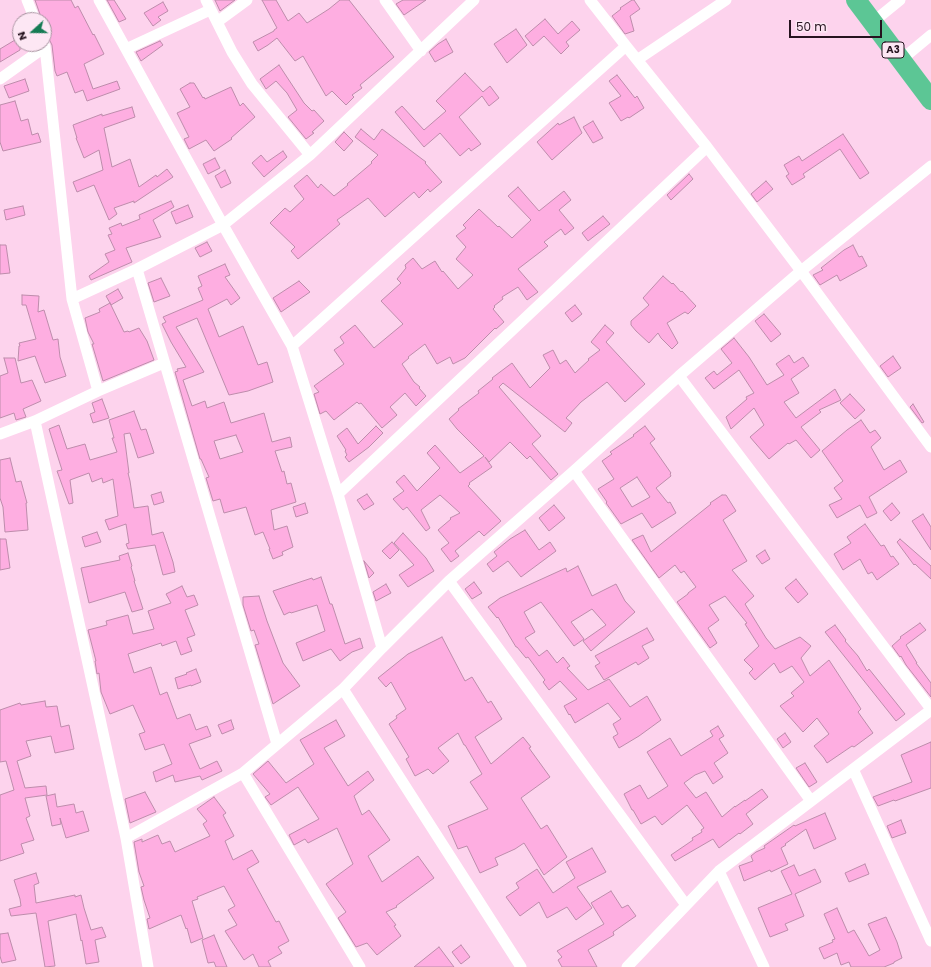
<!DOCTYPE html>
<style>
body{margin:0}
#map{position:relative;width:931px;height:967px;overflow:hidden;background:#fdd3ed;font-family:Poppins,sans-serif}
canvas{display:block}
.north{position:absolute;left:12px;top:12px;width:40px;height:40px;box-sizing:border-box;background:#fde7f4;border:1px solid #a7929f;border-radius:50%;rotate:249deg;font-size:11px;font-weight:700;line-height:16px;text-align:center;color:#26131f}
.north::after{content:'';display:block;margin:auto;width:14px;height:18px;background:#167b54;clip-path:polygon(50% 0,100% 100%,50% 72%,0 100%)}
.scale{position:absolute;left:789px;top:20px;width:93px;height:18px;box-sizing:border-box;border:2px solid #26131f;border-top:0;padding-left:5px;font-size:12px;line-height:14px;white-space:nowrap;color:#26131f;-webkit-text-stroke:3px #fde7f4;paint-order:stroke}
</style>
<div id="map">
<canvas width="931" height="967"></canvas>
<div class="north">N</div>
<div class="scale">50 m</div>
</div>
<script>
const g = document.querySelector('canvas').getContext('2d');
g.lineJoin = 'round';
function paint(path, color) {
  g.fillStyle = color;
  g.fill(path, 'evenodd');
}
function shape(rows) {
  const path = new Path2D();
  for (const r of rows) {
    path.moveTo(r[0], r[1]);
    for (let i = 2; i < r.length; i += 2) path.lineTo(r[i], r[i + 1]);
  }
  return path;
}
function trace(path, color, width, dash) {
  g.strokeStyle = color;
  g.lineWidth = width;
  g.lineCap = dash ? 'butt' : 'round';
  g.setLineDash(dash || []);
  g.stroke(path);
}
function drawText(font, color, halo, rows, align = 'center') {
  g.font = font + ' Poppins,sans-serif';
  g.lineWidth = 3.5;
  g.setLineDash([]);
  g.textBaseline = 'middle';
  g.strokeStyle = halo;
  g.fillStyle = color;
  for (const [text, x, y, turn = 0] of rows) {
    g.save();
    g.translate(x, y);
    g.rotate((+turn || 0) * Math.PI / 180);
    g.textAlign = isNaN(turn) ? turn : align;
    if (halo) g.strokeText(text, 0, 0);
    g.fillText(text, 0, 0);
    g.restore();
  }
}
const building = shape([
 [35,0,71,0,75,8,78,6,93,35,94,34,104,54,84,64,93,89,117,81,120,89,87,101,83,90,75,93,67,72,57,76,55,71,52,45,49,39,44,37,44,20,42,20,35,0],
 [107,0,114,0,126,19,119,22,107,0],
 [215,0,235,0,220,11,215,0],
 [262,0,276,0,288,21,299,13,307,23,329,9,340,0,349,0,394,57,360,85,362,88,352,95,354,97,346,105,332,91,326,96,303,56,295,61,277,38,268,45,258,51,253,42,274,31,274,30,277,28,262,0],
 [403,0,426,0,404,15,396,4,403,0],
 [632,0,634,0,640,9,630,16,634,31,625,34,612,16,621,9,620,8,632,0],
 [163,2,168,11,158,17,161,20,153,26,144,13,163,2],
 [545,19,558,34,572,21,580,30,566,42,569,46,561,54,544,36,533,46,525,36,545,19],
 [516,29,527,45,507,63,494,44,516,29],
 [20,37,20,50,0,62,0,49,20,37],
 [446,39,453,52,435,62,429,52,438,44,446,39],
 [160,41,163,45,141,61,136,52,160,41],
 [279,65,304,103,312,111,314,110,324,121,312,132,314,133,306,139,288,117,297,110,287,93,276,81,266,89,260,79,279,65],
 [465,73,483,92,490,86,499,98,489,106,482,96,459,117,481,144,471,151,469,148,460,156,440,133,424,147,395,112,402,106,424,130,446,111,436,101,465,73],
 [617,75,635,98,637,96,644,108,629,118,628,117,621,121,609,103,621,96,609,81,617,75],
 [25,79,29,91,9,98,4,86,25,79],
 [190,83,194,83,203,98,204,97,205,99,231,87,240,106,243,103,255,117,231,138,232,139,214,151,206,140,189,149,184,139,189,137,177,113,190,107,180,89,190,83],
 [15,101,21,121,28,119,32,135,38,133,41,142,3,151,0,142,0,105,15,101],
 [132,107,135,117,104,128,112,167,130,159,139,187,156,175,157,177,167,169,173,177,134,203,134,201,114,208,117,214,109,220,94,185,77,192,73,182,103,170,99,150,84,158,76,138,77,138,73,125,102,114,102,116,132,107],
 [574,117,582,133,552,160,537,142,558,123,559,125,574,117],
 [593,121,603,138,593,143,583,127,593,121],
 [361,129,374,140,382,129,426,162,425,163,442,182,430,192,428,189,419,198,414,192,385,217,368,198,337,220,340,224,298,259,291,251,295,247,270,223,285,208,290,212,304,199,294,186,307,175,318,188,321,184,334,196,348,185,347,184,372,163,371,162,378,155,355,137,361,129],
 [344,132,353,141,344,151,335,142,344,132],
 [843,134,869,173,860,179,840,149,803,174,805,177,792,185,786,176,789,174,784,165,799,156,802,161,843,134],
 [283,151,287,157,264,177,252,163,261,155,267,162,283,151],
 [215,158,220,168,208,174,203,164,215,158],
 [225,170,231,183,221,188,215,176,225,170],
 [689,174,693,179,671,200,667,195,689,174],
 [766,181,773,189,757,202,751,194,766,181],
 [518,187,539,211,564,191,571,200,559,210,574,228,565,235,561,229,544,242,548,246,518,269,538,292,527,300,518,287,502,297,503,299,494,306,495,307,493,309,504,322,496,329,495,328,465,358,453,364,450,357,437,364,425,344,408,357,409,358,402,364,414,382,420,387,419,388,426,396,416,406,405,393,390,407,397,415,382,428,361,403,359,404,357,402,334,420,326,411,320,414,314,394,319,392,314,386,344,364,334,350,344,343,340,337,355,325,374,348,403,324,381,301,401,283,397,279,406,268,405,265,413,258,422,269,435,261,442,272,443,271,458,289,473,275,456,259,466,247,456,236,466,228,463,225,479,209,498,227,499,226,512,238,531,220,508,196,518,187],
 [171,201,174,207,153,220,161,237,126,248,132,262,91,280,89,276,109,262,105,254,115,250,108,235,112,234,109,228,121,223,122,226,140,219,139,215,171,201],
 [188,205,193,217,176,224,171,212,188,205],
 [23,206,25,215,6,220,4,210,23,206],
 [603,216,610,224,588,241,582,233,603,216],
 [207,242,212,251,200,257,195,248,207,242],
 [0,245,6,245,10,273,0,274,0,245],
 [853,245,859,257,862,256,867,266,840,281,837,275,820,285,813,275,823,270,821,268,844,250,853,245],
 [225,264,230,275,225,277,240,298,231,305,227,299,208,309,219,337,243,326,258,365,267,362,273,382,248,391,229,395,197,318,176,327,204,372,183,380,192,406,205,401,207,408,224,402,231,423,264,413,272,442,290,437,292,447,275,451,282,472,284,471,287,484,291,483,296,502,271,510,274,530,287,526,293,547,282,552,283,555,273,559,269,549,270,549,263,532,255,535,246,507,224,513,220,499,213,501,206,478,209,477,201,459,200,459,175,372,178,371,177,369,186,367,171,342,162,324,166,322,163,317,203,300,198,288,202,286,198,276,225,264],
 [236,435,243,452,220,459,214,441,236,435],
 [663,276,672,284,673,283,681,292,682,291,696,306,688,314,685,312,667,323,678,343,672,349,661,338,658,333,649,343,636,331,631,325,631,321,649,305,643,298,663,276],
 [161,278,170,296,154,302,148,283,161,278],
 [299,281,310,292,281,312,273,298,299,281],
 [118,289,123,298,111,305,106,296,118,289],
 [22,295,39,296,38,312,44,310,53,340,58,339,60,357,66,376,45,383,35,356,18,361,19,346,20,346,19,343,36,339,26,305,22,305,22,295],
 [110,303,124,332,128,331,129,332,139,328,147,341,154,360,103,381,92,344,94,344,88,332,85,318,100,312,99,309,110,303],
 [575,305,582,314,572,322,565,313,575,305],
 [764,314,781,334,771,342,755,321,764,314],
 [605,325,614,333,606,342,645,384,625,402,607,382,581,402,566,418,572,423,565,432,503,383,499,387,541,436,532,444,558,474,551,480,530,456,527,459,510,442,489,462,485,457,492,467,469,483,470,484,468,486,501,521,484,536,479,531,455,551,459,556,451,562,441,549,449,543,438,530,451,519,450,518,460,513,440,495,421,510,430,528,426,531,407,507,403,510,393,499,404,491,396,482,404,475,417,491,440,468,427,453,435,445,460,473,484,456,457,429,449,419,459,410,458,409,479,393,478,391,493,379,492,378,512,363,530,388,550,368,543,355,553,350,560,364,566,360,575,373,589,360,588,359,600,350,591,342,605,325],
 [734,338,749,357,767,385,784,375,776,364,789,355,794,363,803,357,809,366,791,379,799,393,784,402,796,418,835,389,841,400,819,410,821,412,801,427,820,450,811,458,796,440,789,444,788,443,769,459,750,437,764,425,754,408,731,429,726,417,747,399,746,397,754,393,739,370,714,389,705,378,714,371,717,375,732,363,721,349,734,338],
 [893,356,901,368,888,377,880,366,893,356],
 [4,358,15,358,21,383,32,380,41,401,23,409,26,417,16,420,14,413,0,418,0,376,8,373,4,358],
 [850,394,865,410,855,419,840,403,850,394],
 [102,399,109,418,93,423,90,414,95,412,92,403,102,399],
 [913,404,924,422,922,423,910,407,913,404],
 [134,411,141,430,146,429,154,453,138,458,130,433,124,434,129,473,128,473,130,481,134,508,148,506,152,535,163,532,173,562,175,572,163,575,155,545,128,549,126,544,129,543,126,524,109,530,105,520,118,516,113,479,103,483,102,478,92,482,89,473,70,480,73,503,69,504,57,471,62,470,49,429,59,425,67,449,85,444,90,460,117,452,112,438,114,438,109,420,134,411],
 [861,420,870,433,875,430,881,438,871,447,884,470,900,460,907,472,869,497,877,513,867,518,860,505,837,518,829,505,842,499,834,488,843,481,822,451,847,430,861,420],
 [376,426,383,433,369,447,349,462,345,457,347,455,345,451,346,450,337,436,347,428,358,444,376,426],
 [645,426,655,439,650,443,671,473,670,474,671,476,656,488,668,503,670,502,676,513,652,528,642,513,621,524,606,503,607,502,598,489,614,479,602,461,612,454,610,452,634,436,633,435,645,426],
 [637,477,650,497,632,507,620,488,637,477],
 [10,458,16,482,21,481,27,503,26,503,28,530,5,532,3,507,0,498,0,460,10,458],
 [161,492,164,502,154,505,151,495,161,492],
 [367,494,374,504,364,510,357,500,367,494],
 [722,495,726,495,736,511,723,520,747,561,732,570,754,596,745,604,766,638,775,649,800,637,811,646,801,658,810,676,829,660,861,709,858,712,873,733,854,747,852,746,827,763,824,758,814,746,829,734,817,718,803,732,780,706,794,696,791,693,804,682,792,666,780,673,774,663,755,680,749,673,753,669,744,660,759,646,745,624,747,623,725,596,709,605,719,620,708,628,717,643,710,648,677,602,688,594,688,593,696,587,684,571,681,573,675,565,659,578,632,540,643,535,651,552,711,504,710,503,722,495],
 [305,503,308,513,296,517,293,507,305,503],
 [892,503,900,513,891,521,883,511,892,503],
 [554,505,565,518,549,531,539,518,554,505],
 [923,514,931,527,931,550,912,521,923,514],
 [865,524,881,546,884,545,891,557,893,556,899,564,877,580,872,572,868,574,860,559,843,570,834,554,851,543,847,537,865,524],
 [525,530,539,550,550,542,556,551,521,577,508,561,493,572,487,564,497,556,494,552,510,539,525,530],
 [97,532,101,542,85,547,82,537,97,532],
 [403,533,426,558,434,571,408,587,399,575,414,565,394,543,403,533],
 [0,539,6,539,10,568,0,570,0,539],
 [900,539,931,566,931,579,915,564,914,565,897,542,900,539],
 [392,542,399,550,390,559,382,551,392,542],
 [765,550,770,559,762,564,756,556,765,550],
 [128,553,132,566,131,567,135,581,134,581,143,609,132,612,125,592,89,603,81,568,120,560,119,556,128,553],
 [364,561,374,573,369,578,364,561],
 [578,566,592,596,616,584,625,601,635,612,591,651,583,641,606,625,592,609,571,622,584,639,574,646,541,602,524,612,535,632,525,638,539,656,547,650,557,663,563,657,570,666,567,668,588,690,609,679,630,707,647,696,661,720,639,736,619,748,613,737,618,734,613,724,621,719,608,703,575,723,570,714,569,715,564,706,577,699,560,681,549,690,543,682,545,680,528,657,526,658,517,647,516,647,498,617,497,618,488,607,500,598,566,568,567,572,578,566],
 [321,577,330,604,332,604,345,644,360,638,363,648,352,652,340,661,331,649,303,661,296,643,325,631,317,605,291,613,290,612,284,615,273,591,312,578,313,580,321,577],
 [796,579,808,594,798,603,785,588,796,579],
 [474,582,482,593,472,599,465,589,474,582],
 [386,584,391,593,376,601,373,592,386,584],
 [182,586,187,597,194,595,198,605,185,610,195,635,187,638,192,651,181,655,176,641,162,646,161,643,128,654,134,673,151,667,160,695,167,692,177,719,190,714,196,730,207,726,211,736,189,744,200,769,217,761,222,771,202,780,200,776,175,782,173,775,156,782,153,772,172,764,164,744,145,750,139,734,145,732,133,705,110,714,101,692,99,673,97,674,95,661,96,661,88,630,107,625,106,621,128,615,133,634,154,629,148,611,171,603,166,594,182,586],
 [259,596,267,621,283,663,300,686,273,704,255,645,259,644,254,630,251,631,243,605,243,597,259,596],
 [920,623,926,630,906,645,917,663,916,663,931,683,931,697,906,665,901,656,900,657,892,646,901,638,900,637,920,623],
 [835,625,846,640,845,641,858,656,867,671,869,669,905,714,896,721,825,632,835,625],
 [647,628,654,640,642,646,649,658,638,665,636,662,604,680,595,666,600,663,595,656,647,628],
 [442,637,465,681,472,677,488,703,491,701,502,719,475,737,491,764,523,737,531,747,529,748,550,777,521,798,541,829,547,825,567,857,544,875,524,843,515,849,495,858,498,865,480,873,467,846,458,849,448,826,488,809,470,782,482,774,465,745,464,745,458,733,438,748,449,761,433,774,428,769,415,776,406,759,409,757,389,724,397,718,396,716,406,709,391,682,386,687,378,678,408,654,442,637],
 [196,669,201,682,191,686,191,685,178,689,175,678,187,674,186,673,196,669],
 [45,701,46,707,57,706,61,727,69,725,74,749,55,753,51,736,26,741,31,756,17,761,25,788,46,786,47,795,25,798,30,816,26,818,34,840,21,844,24,853,0,861,0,795,14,790,6,761,0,762,0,710,20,703,21,705,45,701],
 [231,720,234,729,222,734,218,725,231,720],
 [336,720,345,736,324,748,348,786,368,771,374,780,354,796,362,815,369,810,390,840,368,856,382,882,418,856,434,878,396,906,397,907,386,912,396,925,394,926,401,936,377,955,367,943,356,947,338,918,346,912,326,884,353,864,337,828,308,843,305,839,294,845,289,835,319,819,298,787,271,805,265,797,270,794,253,774,268,761,286,783,314,764,300,740,336,720],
 [718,726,724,736,719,739,728,753,714,763,723,777,713,784,705,771,695,775,684,783,696,798,706,792,722,817,735,806,735,807,745,800,745,801,762,789,768,797,746,814,753,824,740,834,739,833,719,848,713,839,675,861,671,855,693,840,692,838,702,832,701,830,704,828,687,805,662,825,655,816,641,824,633,810,632,810,624,794,640,785,648,799,668,786,647,752,670,738,681,756,713,736,710,731,718,726],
 [785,733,791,742,783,748,777,739,785,733],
 [931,742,931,788,895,801,894,800,878,806,873,797,912,782,901,755,931,742],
 [805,763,817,782,809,787,796,768,805,763],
 [145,792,156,812,130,823,125,799,145,792],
 [55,794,57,807,74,804,76,813,83,811,89,831,66,838,60,818,61,824,52,826,46,796,55,794],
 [214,797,226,813,223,815,234,836,225,841,233,860,252,850,259,862,247,869,276,922,279,921,289,941,278,947,282,953,268,961,271,967,259,967,253,954,244,960,225,931,237,925,228,910,235,906,224,886,197,897,198,899,192,901,203,938,191,943,187,928,186,929,181,915,149,929,147,919,150,918,144,900,141,887,144,886,139,872,134,842,142,839,142,842,158,835,162,844,170,841,175,852,210,836,203,824,207,821,197,809,214,797],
 [825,813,836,839,814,849,806,829,785,844,786,845,781,848,788,864,771,872,770,870,744,881,739,866,753,861,751,856,756,852,765,848,764,846,794,825,795,826,825,813],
 [901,820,906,833,892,838,887,826,901,820],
 [592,848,606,872,577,887,592,908,576,920,567,907,547,918,539,902,520,916,506,897,519,888,516,883,537,869,553,893,575,878,566,862,592,848],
 [865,864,869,874,849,882,845,873,865,864],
 [794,865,799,876,815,869,821,882,795,894,804,916,785,924,788,930,770,937,758,908,792,894,781,871,794,865],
 [36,873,39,883,34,885,36,903,75,895,75,897,81,895,84,908,91,930,102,927,106,937,95,940,99,962,86,964,82,940,81,941,76,914,48,921,55,966,45,967,36,913,11,916,9,909,21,906,20,899,14,880,36,873],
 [611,891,622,908,628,905,636,916,613,932,614,935,588,950,597,967,562,967,558,960,562,957,557,951,604,924,591,903,611,891],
 [837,908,848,933,854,930,869,956,880,950,868,924,886,917,897,942,902,958,894,962,894,963,884,967,851,967,849,962,841,965,837,953,824,959,819,948,833,942,832,940,835,939,824,914,837,908],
 [8,933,16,960,2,963,0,956,0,934,8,933],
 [214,935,227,967,216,967,214,962,208,963,202,940,214,935],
 [461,945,470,957,461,964,452,952,461,945],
 [439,947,454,967,414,967,439,947]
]);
const street = shape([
 [27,0,35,20],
 [99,0,223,225,292,346,338,494,382,648],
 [206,0,232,52,252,84,310,155],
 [385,0,421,51],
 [590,0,626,46,707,147,801,271,931,447],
 [217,22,247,0],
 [873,22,900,0],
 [44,44,45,47,72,299,98,391],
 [126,49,210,10],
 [637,60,726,0],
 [901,60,931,35],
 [0,79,45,47],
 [137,269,277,744],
 [72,299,137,269,223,225,310,155,474,0],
 [292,346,626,46],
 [679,376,931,709],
 [35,421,126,838,148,967],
 [0,434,35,421,98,391,164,363],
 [574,471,811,801],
 [338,494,707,147],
 [449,581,686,905],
 [343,689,521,967],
 [853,769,931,941],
 [243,773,360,967],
 [126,838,243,773,343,689,382,648,449,581,574,471,679,376,801,271,931,166],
 [719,871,764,967],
 [627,967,719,871,931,710]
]);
const highway = shape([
 [856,0,931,100]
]);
const shields = [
 [893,50,22]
];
const shieldNames = [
 ["A3",893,50]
];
paint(building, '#feaee1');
trace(building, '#bd8cab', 1);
trace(street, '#fff', 11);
trace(highway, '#5cc695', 20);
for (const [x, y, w] of shields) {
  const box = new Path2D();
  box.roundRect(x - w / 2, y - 8, w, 16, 3);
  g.fillStyle = '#fde7f4';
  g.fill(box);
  trace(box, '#26131f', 1);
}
drawText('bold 10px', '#26131f', null, shieldNames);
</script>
